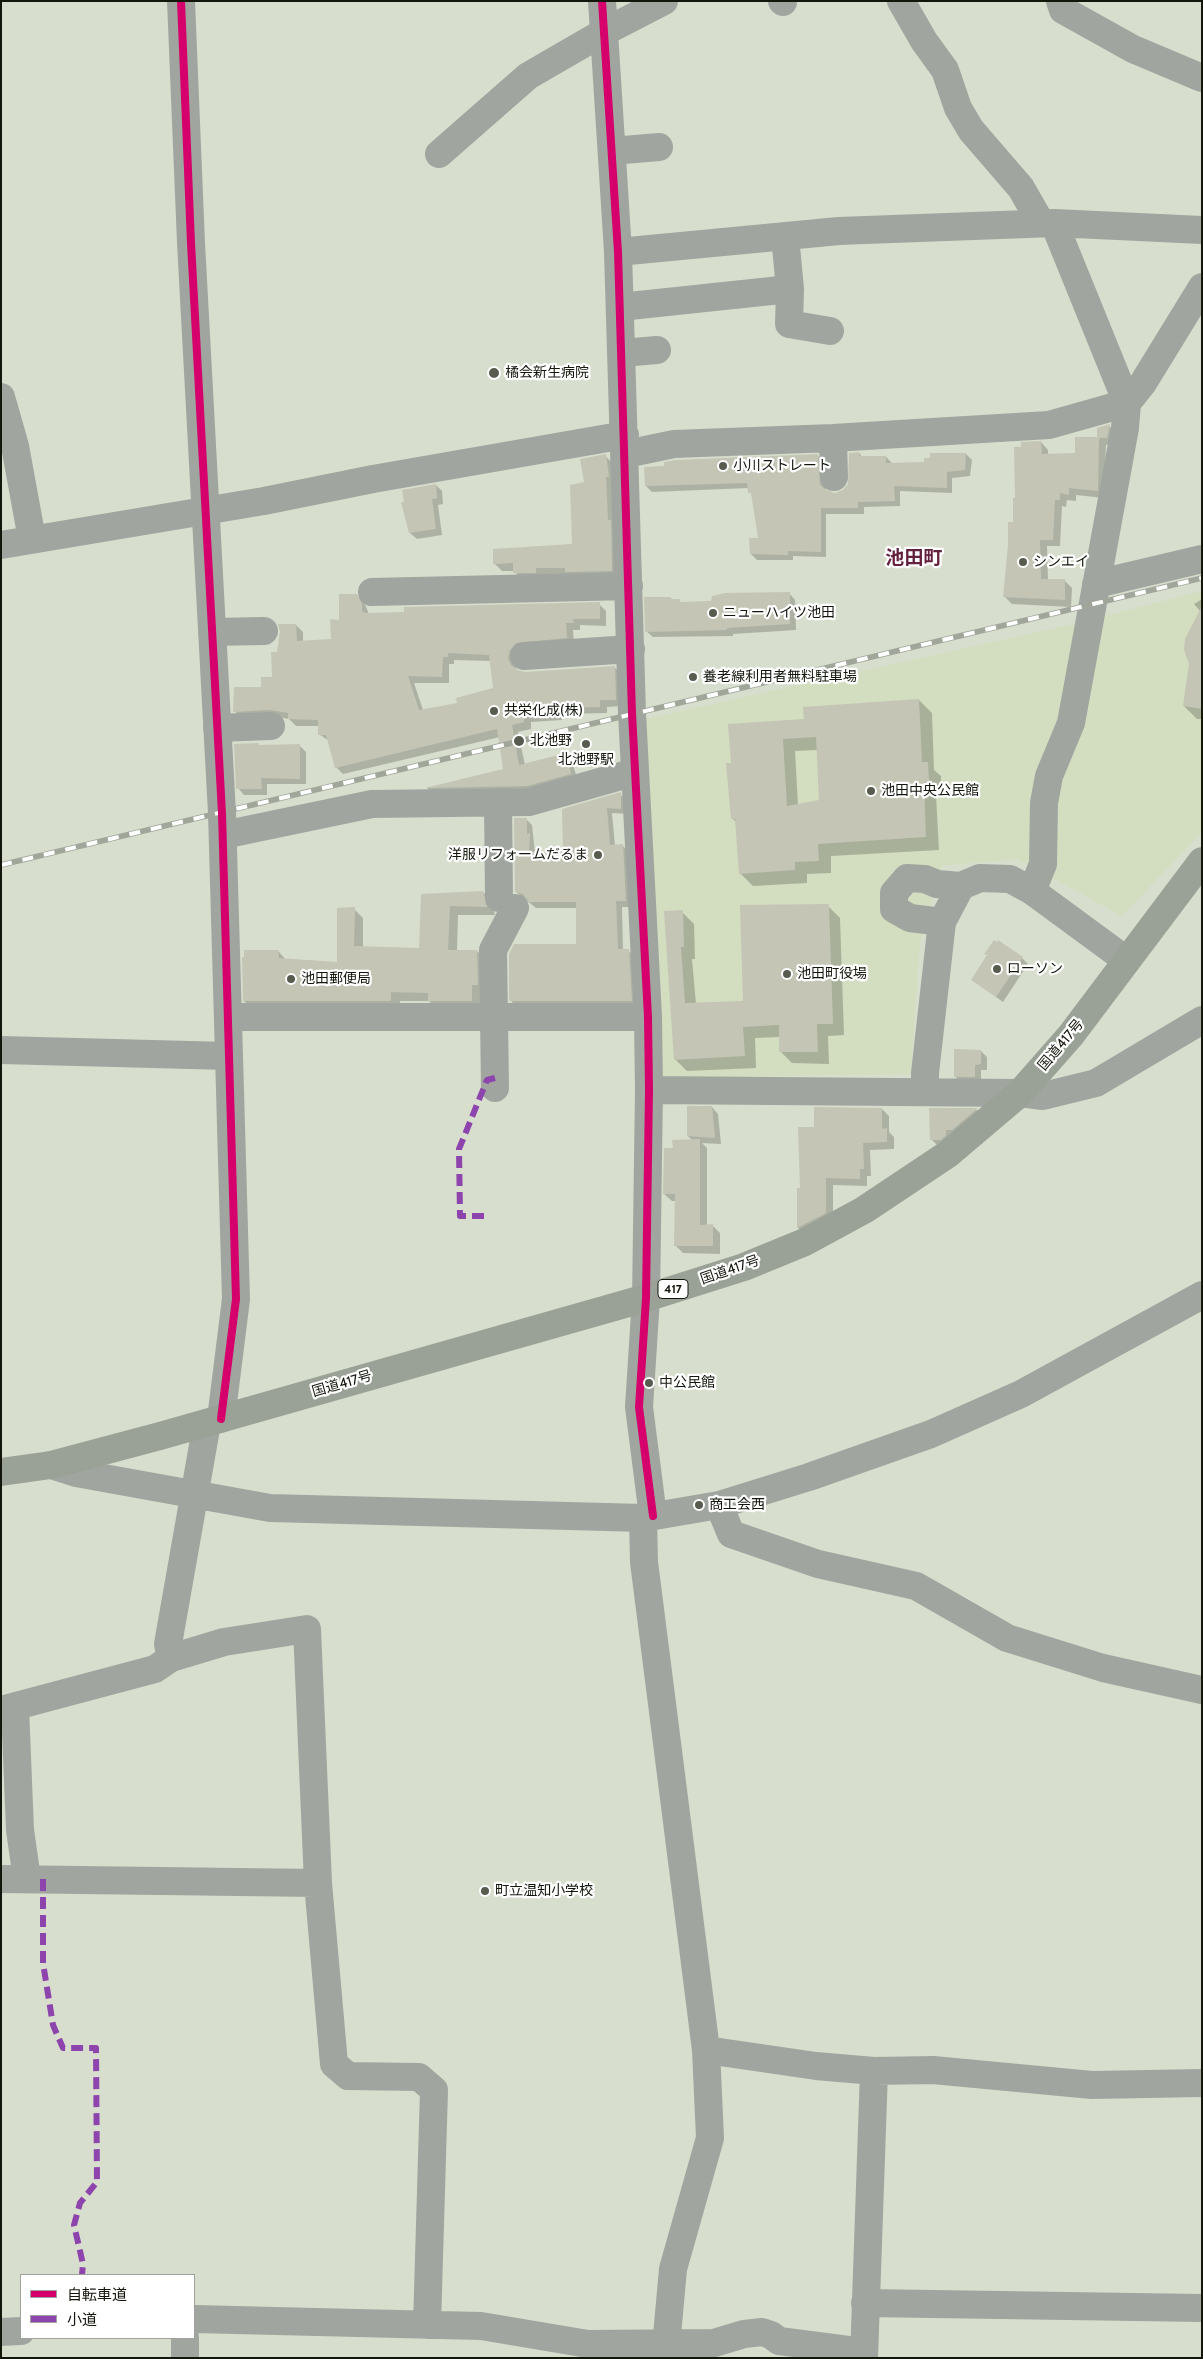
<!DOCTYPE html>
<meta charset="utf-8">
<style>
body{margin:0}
#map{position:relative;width:1203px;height:2359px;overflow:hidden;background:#d8decd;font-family:Cabin,"Noto Sans JP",sans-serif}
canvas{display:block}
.frame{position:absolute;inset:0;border:2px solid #12160b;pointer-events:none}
.legend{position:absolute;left:20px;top:2274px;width:175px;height:65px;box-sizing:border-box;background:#fff;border:1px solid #a0a29d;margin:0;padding:6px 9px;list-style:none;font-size:15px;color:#12160b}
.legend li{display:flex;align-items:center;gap:10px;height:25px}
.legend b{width:25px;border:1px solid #a0a29d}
</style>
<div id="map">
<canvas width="1203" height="2359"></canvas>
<div class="frame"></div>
<ul class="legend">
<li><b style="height:6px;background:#d6006c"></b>自転車道</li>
<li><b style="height:6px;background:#8e44ad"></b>小道</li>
</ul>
</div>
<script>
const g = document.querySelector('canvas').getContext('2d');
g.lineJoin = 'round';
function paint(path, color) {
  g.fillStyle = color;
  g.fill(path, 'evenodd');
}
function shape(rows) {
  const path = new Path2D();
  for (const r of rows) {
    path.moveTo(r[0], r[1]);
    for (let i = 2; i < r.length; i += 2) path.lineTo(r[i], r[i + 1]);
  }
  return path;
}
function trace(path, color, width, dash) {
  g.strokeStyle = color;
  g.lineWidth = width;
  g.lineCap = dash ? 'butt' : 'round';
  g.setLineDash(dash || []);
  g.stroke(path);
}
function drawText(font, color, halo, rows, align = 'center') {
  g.font = font + ' Cabin,"Noto Sans JP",sans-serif';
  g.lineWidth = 4.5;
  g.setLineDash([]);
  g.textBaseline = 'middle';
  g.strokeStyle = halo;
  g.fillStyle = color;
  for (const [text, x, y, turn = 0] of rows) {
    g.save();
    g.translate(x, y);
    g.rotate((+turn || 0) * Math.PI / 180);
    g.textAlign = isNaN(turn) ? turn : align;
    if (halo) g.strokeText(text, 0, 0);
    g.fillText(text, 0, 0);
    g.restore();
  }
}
const built = shape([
 [1202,591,1202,832,1122,916,1017,859,942,866,920,942,911,1074,662,1078,641,720,1074,624]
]);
const shadow = shape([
 [1109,426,1116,433,1114,444,1106,445,1104,498,1076,495,1076,501,1067,500,1066,507,1062,506,1060,546,1047,546,1048,580,1064,580,1072,588,1071,607,1012,604,1005,597,1014,523,1041,442,1048,450,1048,455,1077,454,1098,438],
 [859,453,863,458,886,457,892,463,925,464,966,454,972,460,970,476,952,478,952,493,900,491,900,506,864,507,864,514,826,514,826,557,793,556,793,560,757,560,751,554,760,539,753,496,749,488,652,492,646,486,817,455,823,461,826,492,835,494,843,491,849,484],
 [605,456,614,464,620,578,523,581,514,571,502,571,494,563,573,545,585,483],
 [436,485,442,491,443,504,438,505,442,535,417,539,410,533,409,526],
 [789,593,795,600,796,630,733,634,733,636,653,637,646,631,670,598,682,603,712,602],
 [356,595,364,602,369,614,599,604,606,611,606,626,580,625,580,630,573,630,574,644,515,665,517,671,524,673,614,667,622,674,623,706,607,707,607,713,562,714,562,720,531,722,531,729,518,732,525,765,565,754,572,762,578,781,534,793,433,794,427,788,504,770,500,737,343,774,336,767,329,741,319,734,319,726,296,726,289,719,278,717,242,718,234,711,273,678,278,654,296,625,303,632,303,642,332,640],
 [454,660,491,661,495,689,459,704,423,710,414,683,449,683,449,664,454,664],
 [1202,599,1202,719,1197,719,1184,706,1200,611,1194,604],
 [919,700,932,713,934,770,941,776,941,795,936,795,939,850,831,856,831,873,807,874,807,883,753,886,740,873,737,823,732,818,732,764,805,721],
 [818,750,821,801,798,805,795,751],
 [299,745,306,752,306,784,267,784,267,795,244,795,238,788],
 [620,794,626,800,627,814,612,813,615,846,622,845,628,851,632,907,622,907,623,950,628,950,634,957,637,1007,517,1007,511,1001,577,946,577,908,536,908,516,892,526,819,532,825,535,853,565,852],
 [483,892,492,901,495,915,458,915,457,951,477,951,486,960,480,1010,438,1010,429,1001,400,1001,400,1010,253,1010,244,1001,278,951,286,960,338,963,354,909,363,918,363,948,420,949,422,895],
 [828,906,840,918,844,1035,828,1036,829,1064,792,1063,780,1051,780,1037,755,1038,756,1068,687,1071,675,1059,682,912,694,924,695,959,692,959,696,1004,745,1002],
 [1022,958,1028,964,1003,1002,973,980],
 [981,1051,987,1057,987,1070,981,1070,981,1083,961,1083,955,1076],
 [712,1107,718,1114,721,1144,702,1143,707,1148,707,1226,712,1225,720,1233,720,1254,683,1253,675,1245,676,1201,672,1201,664,1194,674,1149,693,1141,688,1136],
 [882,1109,889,1116,889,1132,894,1137,894,1149,870,1150,871,1176,867,1176,867,1186,833,1185,833,1220,805,1235,798,1228,799,1189,801,1189,815,1128],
 [930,1109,977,1110,983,1115,938,1146,931,1139]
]);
const building = shape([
 [1110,424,1107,438,1099,438,1098,491,1069,488,1069,495,1060,493,1060,500,1055,500,1053,540,1040,540,1041,579,1065,579,1065,600,1003,597,1008,545,1008,522,1013,522,1013,498,1015,498,1014,447,1021,447,1021,442,1041,441,1042,454,1075,453,1075,437,1097,437,1097,428],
 [859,452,859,456,886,456,886,463,924,462,924,458,930,458,930,453,966,453,965,470,947,472,947,488,894,486,895,501,858,502,858,508,821,508,821,552,788,551,788,555,750,554,749,538,758,538,751,493,748,493,747,483,645,486,644,467,664,466,664,462,676,460,818,454,820,485,826,490,835,493,843,490,848,484,849,453],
 [606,454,609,477,606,477,608,520,611,520,612,571,565,572,565,568,536,568,536,573,513,573,513,563,493,564,493,549,572,544,570,485,584,482,580,459],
 [436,484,437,498,432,499,436,529,409,533,401,502,404,502,402,490],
 [790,592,790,624,727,628,727,630,645,632,644,597,671,597,670,599,680,599,680,602,711,601,712,596,725,593],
 [339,594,357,594,362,604,362,611,366,613,404,612,404,607,600,602,600,619,573,619,574,623,566,623,567,638,516,643,510,650,508,658,511,665,518,670,525,672,615,666,616,700,600,700,600,707,555,708,556,713,524,715,524,722,512,725,519,765,566,753,571,774,527,786,425,788,503,769,497,729,335,768,326,735,318,735,318,720,288,719,288,713,270,710,233,712,234,687,261,687,261,677,272,677,271,652,277,652,280,631,278,624,296,624,297,641,331,639,330,619,339,620],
 [448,653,489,655,493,688,456,698,457,703,419,710,408,676,442,677,443,657,448,657],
 [1202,606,1202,709,1183,706,1189,664,1184,650,1185,639],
 [919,699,922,762,928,762,929,782,924,782,926,837,818,844,819,861,795,862,795,870,739,874,735,819,731,819,726,763,731,763,728,724,804,719,803,707],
 [816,737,819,800,787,806,783,739],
 [259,743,259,745,300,744,300,779,261,778,262,789,236,789,234,744],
 [621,792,621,809,607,808,610,845,623,844,626,901,616,901,618,949,629,949,632,1001,509,1001,509,954,514,944,576,944,576,902,529,902,523,894,515,892,514,818,527,818,527,834,530,833,529,852,563,851,562,809],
 [483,891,487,907,450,906,448,950,477,950,478,985,472,985,472,1001,428,1001,428,993,391,992,391,1001,243,1001,242,957,244,957,244,950,278,950,279,958,337,962,337,908,355,907,354,946,419,948,421,894],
 [829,904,833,1024,817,1024,818,1052,779,1052,779,1025,743,1027,745,1056,674,1060,664,911,683,910,684,947,681,947,685,1003,743,1001,740,905],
 [994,940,997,942,998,940,1023,957,996,997,971,980,987,955,984,954],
 [954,1049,981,1050,981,1064,975,1065,975,1077,954,1077],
 [687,1106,712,1106,715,1138,687,1136],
 [814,1107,882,1108,882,1129,887,1128,887,1142,863,1143,864,1169,860,1169,860,1179,826,1178,826,1213,797,1228,797,1188,800,1188,798,1127,814,1127],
 [929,1108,978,1108,952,1130,946,1130,946,1135,941,1140,930,1140],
 [700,1139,700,1225,713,1224,713,1246,674,1246,675,1194,663,1194,664,1148,673,1148,672,1140]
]);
const minor = shape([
 [181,1,191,243,222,813,236,1299,221,1419],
 [602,1,618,252,632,713,648,1017,649,1090,646,1298,639,1407,653,1516],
 [782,1,783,2],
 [901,1,924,41,945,70,958,108,971,130,1021,188,1041,223],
 [1060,1,1063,10,1133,49,1202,78],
 [612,151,659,147],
 [439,154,528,76,604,32,664,1],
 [785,236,790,289],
 [618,252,839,231,1054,223,1202,230],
 [620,307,790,289,789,324,830,331],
 [622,353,657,350],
 [1,397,15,446,32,539],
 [833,438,834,477],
 [626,454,674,444,833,438,1049,425,1127,403,1143,383,1202,287],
 [1,545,264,501,373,479,625,435],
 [1096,584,1202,559],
 [372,592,629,586],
 [212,632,264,631],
 [524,656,631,649],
 [217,728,271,726],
 [498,802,499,898],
 [223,835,372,804,529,802,635,772],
 [1032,891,1043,864,1044,803,1049,776,1071,723,1125,428,1127,403,1054,223],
 [942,922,910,918,894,909,894,893,907,878,925,879,937,884,961,886],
 [228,1017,648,1017],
 [1,1050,228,1056],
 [495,1088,493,950,515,908],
 [649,1090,1020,1093,1043,1096,1096,1083,1202,1020],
 [925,1091,925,1073,942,922,961,886,980,878,1010,879,1032,891,1126,960],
 [51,1465,76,1473,270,1508,643,1518,719,1505,809,1477,931,1434,1021,1394,1202,1295],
 [719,1505,731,1534,818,1564,916,1586,1007,1638,1103,1668,1202,1690],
 [643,1518,644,1562,706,2050,710,2138,673,2269,665,2358],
 [171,1658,168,1644,207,1423],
 [15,1707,20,1830,27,1879],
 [1,1710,155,1669,171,1658,224,1642,307,1629,318,1883,334,2064,348,2076,419,2077,434,2090,427,2325],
 [1,1879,318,1883],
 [706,2050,816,2066,874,2071,933,2070,1092,2085,1202,2083],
 [865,2303,1202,2308],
 [194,2319,481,2326,588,2344,714,2343,744,2334,762,2332,771,2335,779,2341,864,2352],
 [1,2332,21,2331],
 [185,2358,185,2338],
 [864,2358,874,2071]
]);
const highway = shape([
 [1,1472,51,1465,160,1436,646,1298,744,1267,805,1242,864,1210,948,1154,1020,1093,1071,1035,1202,861]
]);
const rail = shape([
 [1,865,1202,578]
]);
const quiet = shape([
 [484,1216,460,1216,459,1149,487,1080,495,1078],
 [43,1879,43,1963,53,2025,63,2048,96,2048,97,2182,80,2203,74,2225,83,2264,82,2275]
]);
const cycleway = shape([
 [181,1,191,243,222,813,236,1299,221,1419],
 [602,1,618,252,632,713,648,1017,649,1090,646,1298,639,1407,653,1516]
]);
const markers = [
 [494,373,6,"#575c4f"],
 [723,466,5,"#575c4f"],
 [1023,562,5,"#575c4f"],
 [713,613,5,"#575c4f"],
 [693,677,5,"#575c4f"],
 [494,711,5,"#575c4f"],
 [519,741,6,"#575c4f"],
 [586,744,5,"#575c4f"],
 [871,791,5,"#575c4f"],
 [598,855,5,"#575c4f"],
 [997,969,5,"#575c4f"],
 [787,974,5,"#575c4f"],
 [291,979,5,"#575c4f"],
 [649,1383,5,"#575c4f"],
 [699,1505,5,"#575c4f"],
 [485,1891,5,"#575c4f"]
];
const shields = [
 [673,1289,30]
];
const shieldNames = [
 ["417",673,1289]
];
const poiNames = [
 ["橘会新生病院",505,373],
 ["小川ストレート",733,466],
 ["シンエイ",1033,562],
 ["ニューハイツ池田",723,613],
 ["養老線利用者無料駐車場",703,677],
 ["共栄化成(株)",504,711],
 ["北池野",530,741],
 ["北池野駅",586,760,"center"],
 ["池田中央公民館",881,791],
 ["洋服リフォームだるま",588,855,"right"],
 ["ローソン",1007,969],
 ["池田町役場",797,974],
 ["池田郵便局",301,979],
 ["中公民館",659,1383],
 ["商工会西",709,1505],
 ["町立温知小学校",495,1891]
];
const streetNames = [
 ["国道417号",1061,1045,-50],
 ["国道417号",730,1270,-19],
 ["国道417号",342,1384,-16]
];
const districtNames = [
 ["池田町",914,558]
];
paint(built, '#d3ddc0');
paint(shadow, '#0003');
paint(building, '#c4c5b5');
trace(minor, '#a0a69f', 28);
trace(highway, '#9aa297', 28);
trace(rail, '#a1a69b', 5.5);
trace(rail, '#fff', 4, [11]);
trace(quiet, '#8e44ad', 6, [12, 6]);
trace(cycleway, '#d6006c', 8);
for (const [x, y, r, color] of markers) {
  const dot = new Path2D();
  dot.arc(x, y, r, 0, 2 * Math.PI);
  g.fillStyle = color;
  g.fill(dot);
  trace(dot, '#fff', 2);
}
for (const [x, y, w] of shields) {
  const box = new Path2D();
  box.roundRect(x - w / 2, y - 9.5, w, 19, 4);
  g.fillStyle = '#fff';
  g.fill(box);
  trace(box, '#12160b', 1);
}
drawText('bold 12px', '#12160b', null, shieldNames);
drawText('14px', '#12160b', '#fff', poiNames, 'left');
drawText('14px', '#12160b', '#fff', streetNames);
drawText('bold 19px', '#63213e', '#fff', districtNames);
</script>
